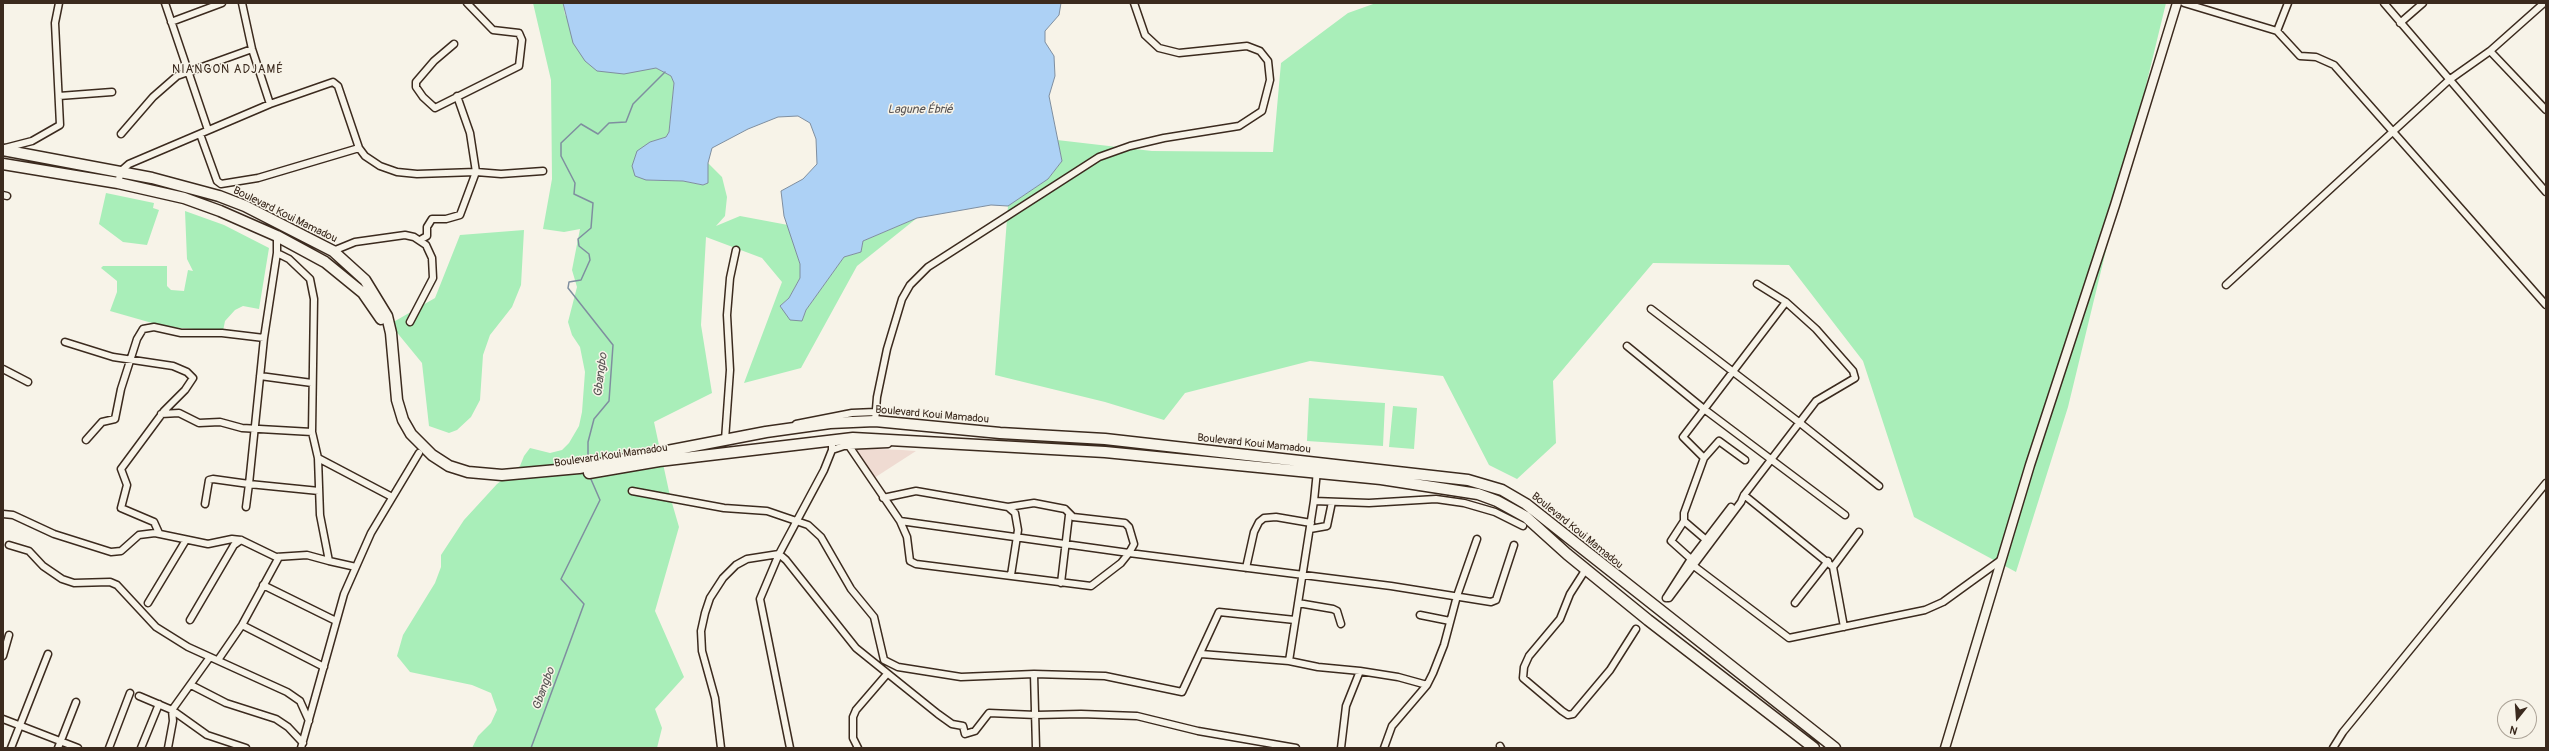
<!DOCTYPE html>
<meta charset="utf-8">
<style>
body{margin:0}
#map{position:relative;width:2549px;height:751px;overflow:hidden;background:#f7f3e8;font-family:Pangolin,sans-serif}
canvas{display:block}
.frame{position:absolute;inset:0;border:4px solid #3b2a1e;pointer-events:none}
.north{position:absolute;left:2497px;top:699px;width:40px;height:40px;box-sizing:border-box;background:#f7f3e8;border:1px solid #aca397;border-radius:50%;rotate:197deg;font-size:11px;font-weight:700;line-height:16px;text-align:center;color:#3b2a1e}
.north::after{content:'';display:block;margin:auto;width:14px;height:18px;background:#3b2a1e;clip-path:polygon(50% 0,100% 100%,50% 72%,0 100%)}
</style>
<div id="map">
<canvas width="2549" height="751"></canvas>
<div class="frame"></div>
<div class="north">N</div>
</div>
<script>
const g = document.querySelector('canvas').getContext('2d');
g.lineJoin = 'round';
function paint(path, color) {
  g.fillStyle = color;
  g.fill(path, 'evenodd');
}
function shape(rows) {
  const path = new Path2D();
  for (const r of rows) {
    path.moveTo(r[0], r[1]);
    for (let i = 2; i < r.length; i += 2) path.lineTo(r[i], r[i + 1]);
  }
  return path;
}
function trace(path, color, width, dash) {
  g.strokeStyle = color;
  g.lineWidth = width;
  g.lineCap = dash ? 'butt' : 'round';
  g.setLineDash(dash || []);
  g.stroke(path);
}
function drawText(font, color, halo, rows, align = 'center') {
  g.font = font + ' Pangolin,sans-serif';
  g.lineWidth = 3;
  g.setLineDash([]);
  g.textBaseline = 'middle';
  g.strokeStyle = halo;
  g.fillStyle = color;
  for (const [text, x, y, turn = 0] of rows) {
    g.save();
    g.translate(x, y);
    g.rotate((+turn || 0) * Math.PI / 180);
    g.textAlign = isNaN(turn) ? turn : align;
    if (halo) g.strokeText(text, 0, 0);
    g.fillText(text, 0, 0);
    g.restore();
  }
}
const built = shape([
 [853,448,902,450,916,451,871,480]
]);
const green = shape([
 [533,3,563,3,565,15,640,70,656,68,671,76,674,83,669,132,666,137,650,142,646,180,683,181,703,185,708,183,708,163,722,177,727,197,725,216,716,226,740,216,788,225,800,264,800,278,789,298,780,306,802,321,806,310,844,257,861,252,863,241,917,218,857,266,801,368,744,383,782,282,762,258,706,237,701,325,712,393,654,422,670,496,679,527,655,611,684,677,655,709,662,728,657,748,472,748,478,736,491,723,497,710,491,693,472,685,410,672,397,656,403,635,435,583,441,567,441,555,464,520,497,484,520,466,524,456,530,448,550,453,562,450,569,443,579,426,582,412,585,372,580,347,572,335,568,322,577,287,572,270,580,229,564,232,543,229,552,179,551,80],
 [1376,3,2166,3,2068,407,2016,572,1914,517,1863,361,1789,265,1653,263,1553,381,1556,443,1517,479,1489,465,1443,376,1310,361,1185,393,1164,420,1105,402,995,375,1008,206,1048,179,1062,161,1057,140,1152,151,1273,152,1281,63,1348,13],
 [106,193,154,203,153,208,159,210,147,245,123,242,99,224],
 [185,211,224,225,269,248,259,309,243,306,235,310,225,321,223,331,166,327,110,311,117,292,117,281,101,268,103,266,167,266,167,286,171,290,184,291,188,270,193,271,187,259],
 [524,230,521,285,512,307,490,335,483,355,480,400,471,417,457,430,449,433,429,426,422,363,390,324,435,298,460,235],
 [1309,398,1385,403,1383,446,1307,441],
 [1393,406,1417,408,1414,449,1389,447]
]);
const water = shape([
 [563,3,1061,3,1059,15,1045,31,1045,42,1054,56,1055,76,1049,96,1062,161,1048,179,1008,206,991,205,917,218,863,241,861,252,844,257,806,310,802,321,790,320,780,306,789,298,800,278,800,264,784,216,781,191,803,179,817,164,816,139,810,123,798,116,778,117,748,129,712,148,708,163,708,183,703,185,683,181,646,180,635,176,632,166,637,151,650,142,666,137,669,132,674,83,671,76,656,68,624,74,597,71,585,61,573,43,563,3]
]);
const stream = shape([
 [588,462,588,442,594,419,609,401,613,345,568,288,569,282,581,280,590,260,589,254,579,246,578,239,591,228,593,203,574,194,575,183,561,156,561,143,581,124,598,134,609,123,626,122,633,104,665,72],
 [531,748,584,604,561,579,600,500,590,477]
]);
const minor = shape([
 [165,3,208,130],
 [242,3,252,49,270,104],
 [2184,3,2277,31,2300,56,2316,57,2334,65,2546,305],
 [2384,3,2546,192],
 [171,22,222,3],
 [2400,23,2423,3],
 [2277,31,2288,3],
 [454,44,434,61,416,82,416,87,423,97,435,108,519,66,522,40,519,33,493,30,467,3],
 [2490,51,2544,3],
 [59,96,112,92],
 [121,134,153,97,177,76,252,49],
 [200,134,217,181,221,184,258,178,359,148],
 [5,148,32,141,60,125,55,23,59,3],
 [118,183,121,171,129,164,270,104,333,82,338,86,359,148,365,156,380,166,397,172,417,174,476,172,501,174,543,171],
 [3,195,7,196],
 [277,236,277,253,264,338,249,484,319,491],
 [420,240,427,236,427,227,432,219,446,219,460,215,476,172,470,133,457,96],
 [333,251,355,242,405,235,414,237,426,245,432,258,433,278,410,322],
 [277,253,289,259,310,279,314,299,312,432,318,458,320,515,329,561,356,567],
 [2226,285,2449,80,2490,51,2546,110],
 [1651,309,1800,423,1879,486],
 [65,342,113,357,173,366,187,372,193,378,185,390,164,411,121,469,127,485,121,508,154,522,159,533],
 [1627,346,1704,409,1845,515],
 [3,369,28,382],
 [260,376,312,383],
 [161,414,179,413,199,423,220,422,242,428,312,432],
 [875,421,877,397,887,349,902,299,910,285,928,267,1099,157,1130,146,1164,138,1239,126,1262,111,1270,80,1268,61,1260,51,1247,46,1179,53,1159,48,1145,35,1134,3],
 [796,424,852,413,875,412],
 [86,440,102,422,115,419,121,389,137,339,143,329,154,327,181,333,222,333,264,338],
 [725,440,730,370,727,315,730,278,736,250],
 [849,446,900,521,907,537,910,561,916,564,1091,586,1121,563,1129,553,1134,544,1129,527,1125,523,1073,517,1065,509,1034,503,1008,507],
 [832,450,844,446,888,444],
 [318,458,392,497],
 [1704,458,1719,441,1745,460],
 [632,491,724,508,767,511,808,525,821,537,851,589,874,617,884,660,898,667,961,677,1034,674,1105,676,1182,692,1219,612,1295,620],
 [1744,495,1833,567,1844,627],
 [883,498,916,491,1008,507,1015,513,1018,530,1011,575],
 [1314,501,1369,503,1436,499,1464,503,1495,512,1523,526],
 [205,504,209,480,213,479,249,484,246,507],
 [3,514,13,515,54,534,111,552,121,551,139,535,155,533,208,544,232,539,241,540,276,557,307,555,329,561],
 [900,521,1129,553,1391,586,1491,602,1496,600,1514,545],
 [1684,521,1671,541,1691,559],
 [1310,529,1327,526,1332,502],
 [1705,539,1684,521,1684,513,1704,458,1683,437,1786,302],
 [9,545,29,551,43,566,62,579,74,583,110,582,117,585,156,627,188,647,287,692,300,701,309,721],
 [1690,563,1789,638,1925,610,1943,602,2001,560],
 [1833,567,1859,532],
 [1246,568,1254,532,1259,522,1264,518,1276,517,1311,523],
 [1586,569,1570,594,1560,619,1529,656,1524,667,1523,678,1562,711,1568,715,1573,714,1610,670,1636,629],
 [1061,583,1069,515],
 [263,585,336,621],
 [1666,598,1669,598,1741,502,1744,495,1816,401,1855,378,1853,371,1816,329,1786,302,1757,284],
 [1666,598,1689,562,1731,507],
 [148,603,186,540],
 [1298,603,1333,609,1337,611,1341,624],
 [1795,603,1828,561],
 [1420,615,1450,621],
 [190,620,234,545,241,540],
 [242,625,324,667],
 [1201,654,1289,661,1318,667,1360,671,1398,677,1427,685],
 [3,656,9,635],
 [218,660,242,625,279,557],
 [1289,661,1314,501,1317,471],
 [1034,674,1036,748],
 [191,685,226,703,276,719,288,727,303,743],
 [139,696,172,710,210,657],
 [172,710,207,735,246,748],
 [3,719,78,748],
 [1500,746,1501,748],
 [11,748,48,654],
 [58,748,76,702],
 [109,748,130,693],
 [141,748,159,704],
 [168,748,173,721,172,710],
 [301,748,344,594,371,533,419,453],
 [721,748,715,698,702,651,701,631,705,613,710,598,723,578,736,565,747,559,779,554,786,560,856,648,938,714,952,724,963,726,965,734,975,731,989,713,1036,715,1081,714,1137,716,1198,731,1296,748],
 [790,748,760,599,779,554,824,470,832,450,832,439],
 [858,748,853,738,853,717,856,710,887,674],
 [1341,748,1346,706,1360,671],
 [1384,748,1392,726,1427,685,1433,673,1444,645,1457,596,1477,539],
 [2333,748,2343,732,2546,483]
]);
const tertiary = shape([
 [1945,748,2030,465,2115,205,2177,3]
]);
const primary = shape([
 [3,150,152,178,219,196,245,206,333,251,365,280,387,316,391,333,397,400,403,420,411,434,432,455,449,466,468,472,502,475,579,468,766,432,830,423,875,421,1000,433,1105,439,1468,480,1502,490,1526,504,1835,748],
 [3,164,118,183,184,198,220,211,277,236,325,262,363,293,381,319],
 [589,473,659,461,853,438,1105,452,1381,479,1478,494,1497,501,1526,517,1567,554,1648,620,1814,748]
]);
const streetNames = [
 ["Boulevard Koui Mamadou",285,215,26],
 ["Boulevard Koui Mamadou",932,415,5],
 ["Boulevard Koui Mamadou",1254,444,6],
 ["Boulevard Koui Mamadou",611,456,-8],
 ["Boulevard Koui Mamadou",1577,531,39]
];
const neighbourhoodNames = [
 ["NIANGON ADJAMÉ",228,70]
];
const waterNames = [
 ["Lagune Ébrié",920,110],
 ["Gbangbo",601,375,-83],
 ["Gbangbo",544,689,-70]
];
paint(built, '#efdbd2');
paint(green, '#a9eeb9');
paint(water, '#add1f5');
trace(water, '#7f8e9f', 1);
trace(stream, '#7f8e9f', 1.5);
trace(minor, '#3b2a1e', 9);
trace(tertiary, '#3b2a1e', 11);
trace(primary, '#3b2a1e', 13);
trace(minor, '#f7f3e8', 6);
trace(tertiary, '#f7f3e8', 8);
trace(primary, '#f7f3e8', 10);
drawText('11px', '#3b2a1e', '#f7f3e8', streetNames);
g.letterSpacing = '1px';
drawText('12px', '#3b2a1e', '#f7f3e8', neighbourhoodNames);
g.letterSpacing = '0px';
drawText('italic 12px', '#585454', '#f7f3e8', waterNames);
</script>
